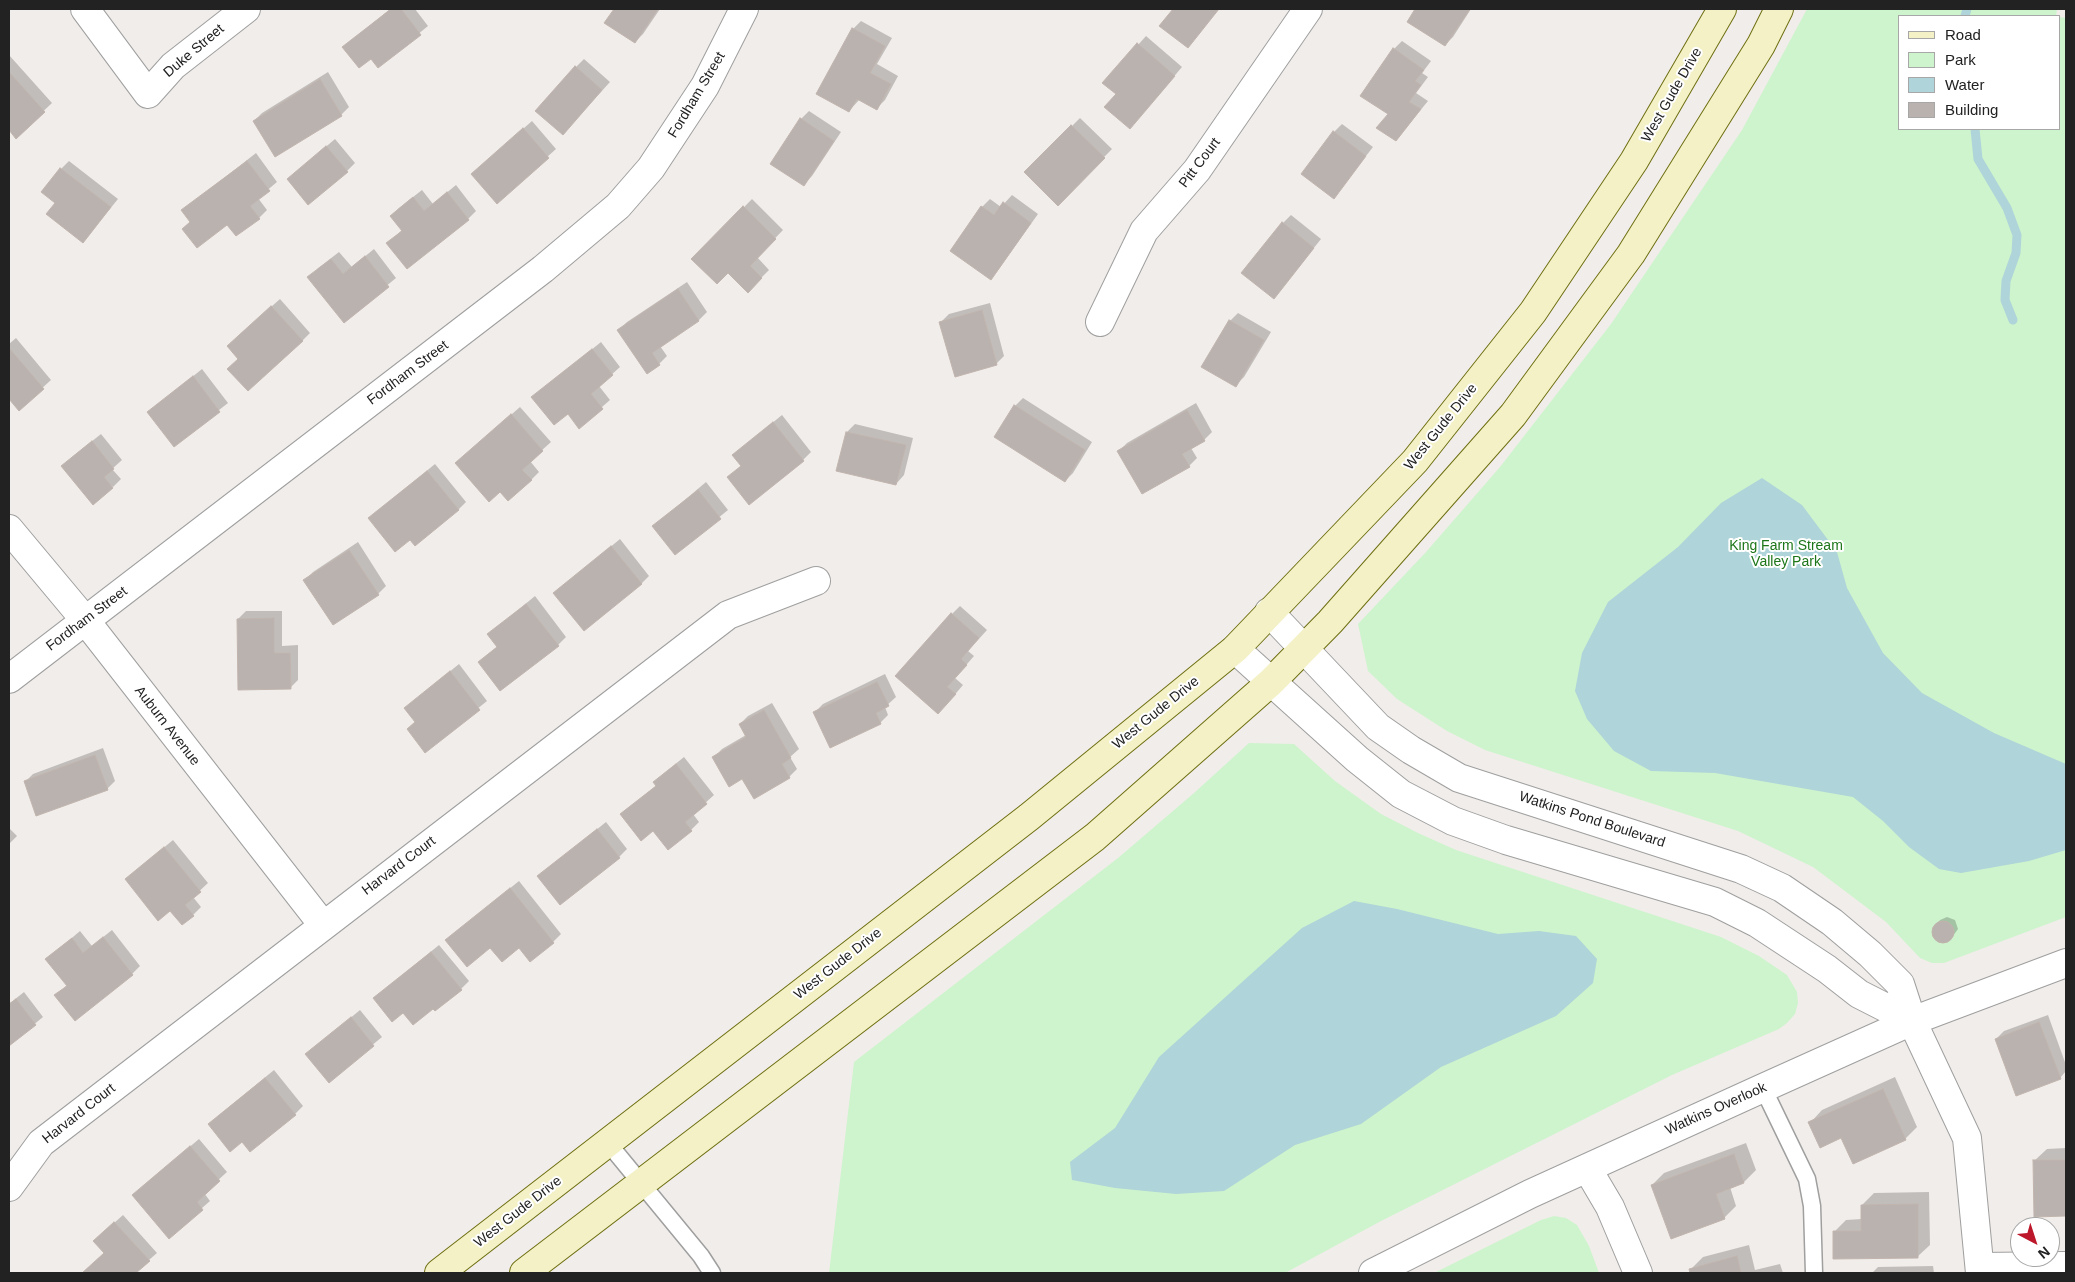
<!DOCTYPE html>
<style>
body{margin:0}
#map{position:relative;width:2075px;height:1282px;overflow:hidden;background:#f1edea;font-family:Arial,sans-serif}
canvas{display:block}
.frame{position:absolute;inset:0;border:10px solid #222;pointer-events:none}
.legend{position:absolute;left:1898px;top:15px;width:162px;height:115px;box-sizing:border-box;background:#fff;border:1px solid #a7a7a7;margin:0;padding:6px 9px;list-style:none;font-size:15px;color:#222}
.legend li{display:flex;align-items:center;gap:10px;height:25px}
.legend b{width:25px;border:1px solid #a7a7a7}
.north{position:absolute;left:2010px;top:1217px;width:50px;height:50px;box-sizing:border-box;background:#fff;border:1px solid #a7a7a7;border-radius:50%;rotate:140deg;font-size:14px;font-weight:700;line-height:20px;text-align:center;color:#222}
.north::after{content:'';display:block;margin:auto;width:18px;height:22px;background:#bc172a;clip-path:polygon(50% 0,100% 100%,50% 72%,0 100%)}
</style>
<div id="map">
<canvas width="2075" height="1282"></canvas>
<div class="frame"></div>
<ul class="legend">
<li><b style="height:6px;background:#f3f1c5"></b>Road</li>
<li><b style="height:14px;background:#cef4cd"></b>Park</li>
<li><b style="height:14px;background:#afd4d9"></b>Water</li>
<li><b style="height:14px;background:#bab2af"></b>Building</li>
</ul>
<div class="north">N</div>
</div>
<script>
const g = document.querySelector('canvas').getContext('2d');
g.lineJoin = 'round';
function paint(path, color) {
  g.fillStyle = color;
  g.fill(path, 'evenodd');
}
function shape(rows) {
  const path = new Path2D();
  for (const r of rows) {
    if (r.length === 3) {
      path.moveTo(r[0] + r[2], r[1]);
      path.arc(r[0], r[1], r[2], 0, 2 * Math.PI);
      continue;
    }
    path.moveTo(r[0], r[1]);
    for (let i = 2; i < r.length; i += 2) path.lineTo(r[i], r[i + 1]);
  }
  return path;
}
function trace(path, color, width, dash) {
  g.strokeStyle = color;
  g.lineWidth = width;
  g.lineCap = dash ? 'butt' : 'round';
  g.setLineDash(dash || []);
  g.stroke(path);
}
function drawText(font, color, halo, rows, align = 'center') {
  g.font = font + ' Arial,sans-serif';
  g.lineWidth = 4;
  g.setLineDash([]);
  g.textBaseline = 'middle';
  g.strokeStyle = halo;
  g.fillStyle = color;
  for (const [text, x, y, turn = 0] of rows) {
    g.save();
    g.translate(x, y);
    g.rotate((+turn || 0) * Math.PI / 180);
    g.textAlign = isNaN(turn) ? turn : align;
    if (halo) g.strokeText(text, 0, 0);
    g.fillText(text, 0, 0);
    g.restore();
  }
}
const park = shape([
 [1807,9,2057,9,2056,16,1899,16,1899,129,2059,129,2059,17,2066,18,2066,917,1944,963,1932,963,1920,958,1886,922,1813,867,1738,831,1485,750,1447,731,1397,699,1368,671,1358,624,1426,552,1500,467,1611,324,1742,130],
 [1249,743,1294,744,1335,781,1381,814,1418,833,1456,850,1721,937,1759,956,1787,975,1797,992,1798,1003,1795,1014,1787,1023,1779,1029,1672,1075,1381,1221,1285,1273,829,1273,854,1062,1118,858,1194,793],
 [1554,1216,1566,1218,1577,1225,1589,1246,1599,1273,1434,1273,1541,1220]
]);
const water = shape([
 [1762,478,1802,505,1837,552,1847,588,1883,653,1922,693,1994,733,2066,764,2066,850,2029,861,1961,873,1939,869,1909,847,1883,821,1853,797,1715,773,1651,771,1614,751,1587,719,1575,691,1582,653,1608,602,1678,547,1721,503],
 [1354,901,1397,909,1498,934,1539,931,1576,936,1597,959,1593,983,1556,1016,1441,1067,1361,1124,1295,1145,1224,1191,1176,1194,1115,1188,1072,1180,1070,1162,1115,1128,1159,1057,1302,928]
]);
const shadow = shape([
 [390,9,415,9,428,26,379,66,371,57,344,47],
 [615,9,660,9,643,34,635,42,606,22],
 [1417,9,1471,9,1453,37,1445,45,1409,21],
 [861,21,892,38,877,64,898,76,885,100,877,108,860,99,849,111,853,29],
 [1146,36,1182,67,1138,119,1117,94,1104,83],
 [1402,41,1431,61,1422,73,1428,77,1416,93,1428,101,1396,140,1389,113,1394,49],
 [9,55,52,103,16,137,9,129],
 [584,59,610,82,571,125,576,67],
 [328,72,349,107,341,115,275,155,254,121,262,113],
 [809,111,841,132,812,176,804,184,801,119],
 [1080,118,1112,149,1058,204,1026,172],
 [532,121,556,149,497,202,481,166],
 [1342,124,1373,147,1334,197,1334,132],
 [335,139,355,163,347,171,288,179],
 [256,153,277,182,258,198,267,210,259,218,228,223,191,221,183,210],
 [69,161,118,199,83,242,56,202,61,169],
 [456,185,476,211,468,219,388,243,402,230,391,216,399,208,422,190,433,204],
 [1012,195,1038,214,998,270,990,278,982,207,990,199,1001,207],
 [752,199,783,230,757,257,769,270,748,291,728,271,693,259],
 [1291,215,1321,239,1281,289,1283,223],
 [374,249,396,278,344,321,317,269,339,252,352,267],
 [687,282,707,312,699,320,660,346,667,356,659,364,619,330,627,322],
 [280,299,310,333,302,341,240,359,236,338],
 [990,303,1004,356,996,364,941,322,949,314],
 [1238,313,1271,332,1244,377,1236,385,1230,321],
 [16,338,51,380,19,409,9,397,9,344],
 [601,342,620,367,599,386,610,400,579,427,568,413,533,397],
 [202,369,228,403,174,445,149,412],
 [1023,398,1092,442,1073,473,1065,481,1015,406],
 [1196,403,1212,432,1204,440,1191,448,1197,458,1189,466,1119,451,1127,443],
 [520,407,551,442,530,461,539,472,531,480,500,490,456,463],
 [782,415,811,452,803,460,737,469,742,465,733,455],
 [855,424,913,438,904,475,896,484,847,432],
 [101,434,122,460,112,469,121,479,113,487,71,458],
 [435,464,466,502,458,510,410,538,369,518],
 [706,482,728,510,675,553,654,526],
 [620,539,649,576,641,584,555,593],
 [358,542,386,586,378,594,305,580,313,572],
 [535,596,566,637,558,645,479,662,498,646,489,634],
 [960,606,987,630,968,651,974,656,955,678,963,685,946,705,952,614],
 [246,611,282,611,282,646,298,645,298,680,290,688,238,619],
 [459,664,487,701,425,751,416,722,405,708],
 [885,674,896,697,885,707,888,715,880,723,815,712,823,704],
 [772,703,799,749,790,757,797,769,789,777,714,757,722,749,746,735,740,724,748,716],
 [103,748,115,781,107,789,25,782,33,774],
 [684,757,714,795,693,814,699,822,691,830,654,829,622,814,657,785,655,782,663,774],
 [606,822,627,849,619,857,539,876],
 [9,828,17,836,9,844],
 [173,840,208,883,193,897,201,907,193,915,170,909,126,879],
 [519,881,561,934,553,942,520,946,491,946,446,940],
 [1947,917,1955,920,1958,929,1950,940,1943,943,1936,940,1932,931,1940,920],
 [112,930,140,966,132,974,56,995,67,985,47,959,80,931,92,946],
 [439,945,469,981,461,989,433,1007,403,1011,374,998],
 [24,992,43,1017,9,1045,9,1004],
 [360,1010,382,1037,329,1081,307,1054],
 [2048,1015,2066,1065,2066,1071,2060,1078,1996,1039,2004,1031],
 [274,1070,303,1106,295,1114,218,1116],
 [1895,1077,1917,1127,1905,1139,1842,1137,1810,1123,1822,1110],
 [199,1139,227,1172,204,1193,210,1201,169,1237,142,1187],
 [1746,1143,1756,1170,1744,1182,1730,1187,1736,1206,1724,1218,1652,1185,1664,1173],
 [2066,1148,2066,1215,2035,1216,2034,1161,2047,1149],
 [1929,1192,1930,1245,1917,1257,1834,1232,1846,1220,1862,1219,1862,1205,1874,1193],
 [123,1215,157,1253,134,1273,83,1273,105,1253,103,1233],
 [1749,1245,1755,1270,1780,1264,1783,1273,1692,1273,1691,1269,1703,1257],
 [1933,1266,1934,1273,1872,1273,1878,1267]
]);
const stream = shape([
 [1965,16,1967,9],
 [1975,129,1978,159,2007,208,2017,235,2016,253,2006,281,2005,300,2013,320]
]);
const building = shape([
 [391,9,401,9,421,35,378,68,371,59,359,68,342,47,391,9],
 [614,9,658,9,635,43,604,23,614,9],
 [1173,9,1219,9,1188,48,1159,26,1173,9],
 [1415,9,1470,9,1445,46,1407,22,1415,9],
 [852,28,885,46,870,73,891,84,877,110,857,99,849,112,816,94,852,28],
 [1137,43,1175,76,1130,129,1104,107,1116,94,1102,83,1137,43],
 [1393,48,1424,70,1415,81,1421,85,1409,102,1421,109,1396,141,1376,128,1388,114,1360,96,1393,48],
 [575,66,602,90,563,135,535,111,575,66],
 [9,72,45,112,16,139,9,130,9,72],
 [320,79,342,116,275,157,253,121,320,79],
 [800,118,834,141,804,186,770,164,800,118],
 [1071,125,1105,158,1058,206,1024,172,1071,125],
 [523,128,549,158,497,204,471,174,523,128],
 [1333,131,1366,156,1334,199,1301,174,1333,131],
 [326,146,348,172,308,205,287,179,326,146],
 [247,161,270,191,250,206,260,219,236,236,227,225,197,248,182,229,190,222,181,210,247,161],
 [60,168,111,207,83,243,46,214,55,203,41,192,60,168],
 [447,192,469,220,407,269,386,243,402,231,390,216,413,197,424,211,447,192],
 [1003,202,1031,223,991,280,950,251,981,206,994,215,1003,202],
 [743,206,776,239,750,266,762,278,748,293,728,273,717,284,691,259,743,206],
 [1282,222,1314,248,1274,299,1241,273,1282,222],
 [365,256,389,287,344,323,307,277,331,259,343,274,365,256],
 [678,289,699,321,652,353,660,365,647,374,617,330,678,289],
 [271,306,303,341,248,391,227,369,238,359,227,346,271,306],
 [982,310,997,365,955,377,939,322,982,310],
 [1229,320,1264,340,1236,387,1201,367,1229,320],
 [9,348,44,389,19,411,9,399,9,348],
 [592,349,613,375,591,394,603,409,579,429,568,414,554,425,531,397,592,349],
 [193,376,220,412,174,447,147,412,193,376],
 [1014,405,1085,450,1065,482,994,437,1014,405],
 [1187,410,1205,441,1182,454,1190,467,1142,494,1117,451,1187,410],
 [511,414,543,451,522,470,532,480,508,501,500,492,489,502,455,463,511,414],
 [773,422,804,461,749,505,727,477,741,466,732,455,773,422],
 [846,432,906,445,896,485,836,471,846,432],
 [92,441,114,469,104,477,113,488,93,505,61,466,92,441],
 [427,471,459,510,415,546,410,540,395,552,368,518,427,471],
 [698,490,721,519,675,555,652,526,698,490],
 [611,546,642,584,584,631,553,593,611,546],
 [349,550,379,595,333,625,303,580,349,550],
 [526,604,559,646,500,691,478,662,497,647,487,634,526,604],
 [951,613,979,638,961,659,967,665,947,687,956,694,938,714,895,676,951,613],
 [274,618,274,653,290,653,291,689,238,690,237,619,274,618],
 [450,671,480,710,425,753,407,729,415,722,404,708,450,671],
 [877,682,889,706,876,713,881,724,830,748,813,712,877,682],
 [764,710,791,758,782,764,790,778,754,799,742,779,729,787,712,757,746,737,739,724,764,710],
 [95,755,108,790,36,816,24,781,95,755],
 [676,764,707,804,685,822,692,831,668,850,653,831,641,841,620,814,656,786,653,782,676,764],
 [597,829,620,858,560,905,537,876,597,829],
 [164,847,201,892,185,905,194,916,182,925,170,911,158,921,125,879,164,847],
 [510,888,554,943,530,962,519,948,502,962,490,948,467,967,445,940,510,888],
 [1943,932,11],
 [103,937,133,975,75,1021,54,995,67,986,45,959,72,938,83,953,103,937],
 [431,952,462,990,435,1011,433,1009,413,1025,403,1013,392,1022,373,998,431,952],
 [16,999,36,1025,9,1046,9,1004,16,999],
 [351,1017,374,1046,329,1083,305,1054,351,1017],
 [2039,1022,2061,1079,2016,1096,1995,1039,2039,1022],
 [265,1078,296,1115,250,1152,242,1142,230,1152,208,1124,265,1078],
 [1883,1089,1906,1140,1853,1164,1841,1138,1820,1148,1808,1122,1883,1089],
 [190,1146,220,1181,197,1202,203,1210,169,1239,132,1195,190,1146],
 [1734,1154,1744,1183,1716,1194,1725,1219,1671,1239,1651,1185,1734,1154],
 [2033,1160,2066,1160,2066,1216,2034,1217,2033,1160],
 [1918,1204,1918,1258,1833,1259,1833,1231,1861,1231,1861,1205,1918,1204],
 [114,1222,150,1261,136,1273,82,1273,104,1253,93,1241,114,1222],
 [1737,1256,1741,1273,1690,1273,1689,1269,1737,1256]
]);
const service = shape([
 [1763,1088,1807,1179,1812,1206,1814,1273],
 [608,1143,701,1256,712,1273]
]);
const minor = shape([
 [85,9,148,94,173,66,246,9],
 [1100,322,1144,231,1197,170,1308,9],
 [9,529,85,620,323,925],
 [1587,1168,1610,1207,1638,1273],
 [9,1187,41,1143,728,615,816,581],
 [1980,1267,2066,1266],
 [1373,1273,1530,1194,1763,1088,1912,1021,2066,963]
]);
const tertiary = shape([
 [1269,612,1378,727,1411,750,1459,778,1741,869,1782,888,1832,922,1870,954,1900,984,1912,1021,1967,1138,1980,1273],
 [1235,649,1357,759,1401,794,1453,821,1506,840,1715,902,1757,923,1827,969,1859,994,1912,1021],
 [9,679,543,269,618,206,651,168,705,86,744,9]
]);
const secondary = shape([
 [439,1273,1029,817,1235,649,1415,461,1533,312,1634,161,1722,9],
 [524,1273,1095,837,1271,682,1330,622,1513,415,1631,254,1761,45,1779,9]
]);
const streetNames = [
 ["Duke Street",194,51,-40],
 ["Fordham Street",697,95,-59],
 ["West Gude Drive",1672,95,-60],
 ["Pitt Court",1200,163,-53],
 ["Fordham Street",408,373,-37],
 ["West Gude Drive",1441,427,-51],
 ["Fordham Street",87,619,-37],
 ["West Gude Drive",1156,713,-39],
 ["Auburn Avenue",167,726,52],
 ["Watkins Pond Boulevard",1592,820,18],
 ["Harvard Court",399,866,-37],
 ["West Gude Drive",838,964,-38],
 ["Watkins Overlook",1716,1109,-24],
 ["Harvard Court",79,1114,-38],
 ["West Gude Drive",518,1212,-38]
];
const parkNames = [
 ["King Farm Stream",1786,546],
 ["Valley Park",1786,562]
];
paint(park, '#cef4cd');
paint(water, '#afd4d9');
paint(shadow, '#0003');
trace(stream, '#afd4d9', 9);
paint(building, '#bab2af');
trace(building, '#c1b4ad', 1);
trace(service, '#9f9f9f', 19);
trace(minor, '#9f9f9f', 30);
trace(tertiary, '#9f9f9f', 30);
trace(secondary, '#6f6f12', 30);
trace(service, '#fff', 16);
trace(minor, '#fff', 28);
trace(tertiary, '#fff', 28);
trace(secondary, '#f3f1c5', 28);
drawText('14px', '#222', '#fff', streetNames);
drawText('14px', '#1c7619', '#fff', parkNames);
</script>
